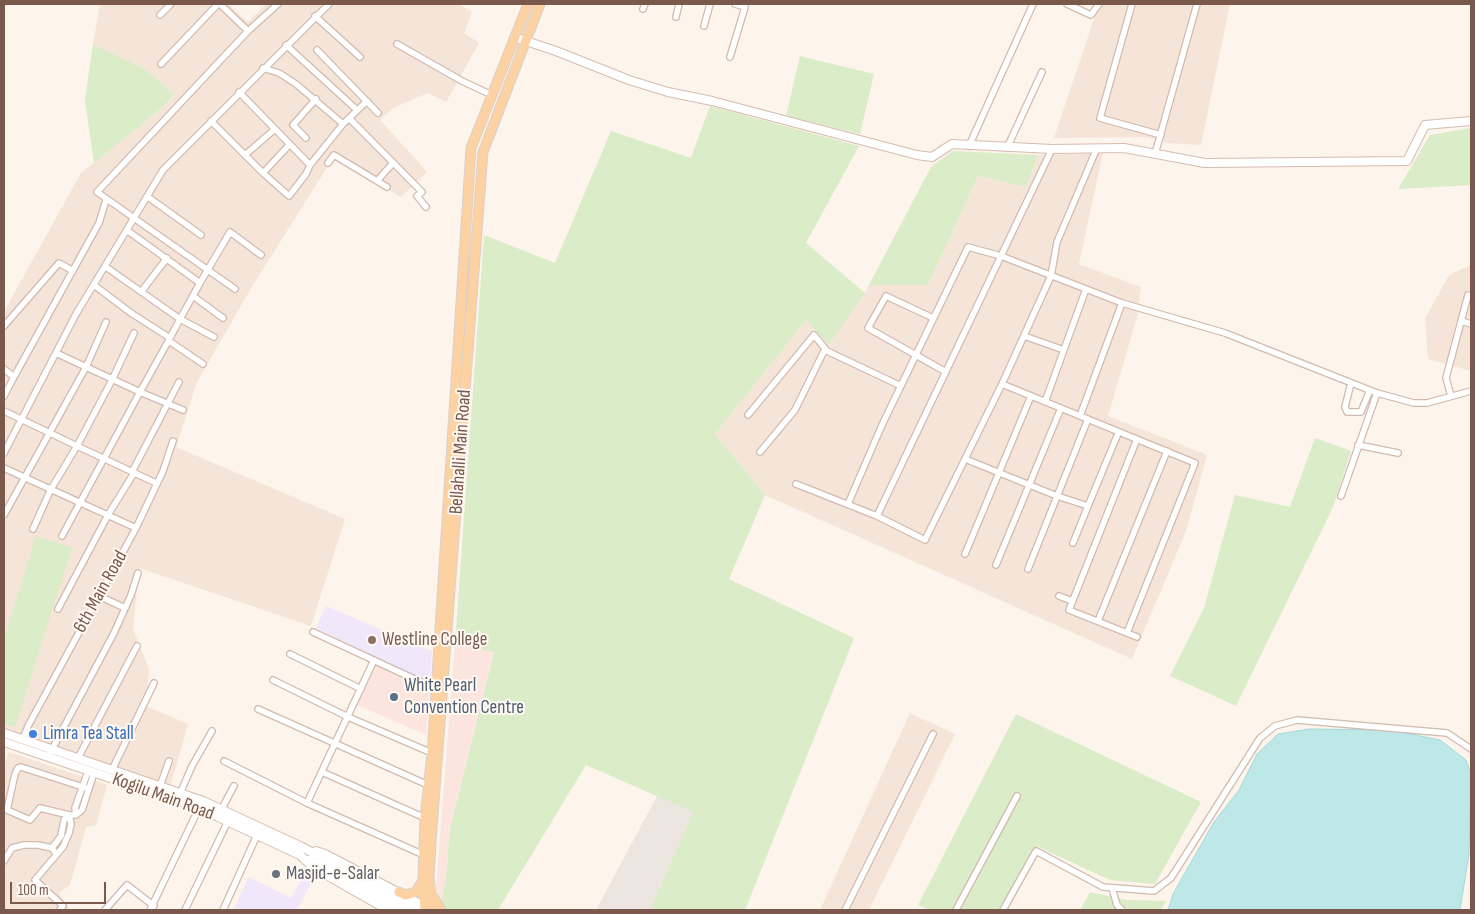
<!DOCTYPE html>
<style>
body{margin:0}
#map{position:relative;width:1475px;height:914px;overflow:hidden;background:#fdf4eb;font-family:"Sofia Sans Condensed",sans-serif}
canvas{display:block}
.frame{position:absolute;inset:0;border:5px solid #7a584c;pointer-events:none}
.scale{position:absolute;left:10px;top:882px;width:96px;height:22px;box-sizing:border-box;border:2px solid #7a584c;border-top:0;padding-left:6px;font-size:15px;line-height:18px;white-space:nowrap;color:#7a584c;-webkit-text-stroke:4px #fff9f2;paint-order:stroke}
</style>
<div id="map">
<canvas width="1475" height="914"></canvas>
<div class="frame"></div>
<div class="scale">100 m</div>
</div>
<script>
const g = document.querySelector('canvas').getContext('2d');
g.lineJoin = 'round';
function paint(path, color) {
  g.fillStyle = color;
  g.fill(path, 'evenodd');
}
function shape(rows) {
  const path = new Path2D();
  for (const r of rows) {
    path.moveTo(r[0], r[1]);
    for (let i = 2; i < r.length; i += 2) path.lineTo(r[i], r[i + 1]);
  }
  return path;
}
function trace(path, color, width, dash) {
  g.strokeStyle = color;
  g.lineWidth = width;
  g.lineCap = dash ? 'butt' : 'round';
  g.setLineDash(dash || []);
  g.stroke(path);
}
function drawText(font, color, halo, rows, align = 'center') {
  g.font = font + ' "Sofia Sans Condensed",sans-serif';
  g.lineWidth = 4;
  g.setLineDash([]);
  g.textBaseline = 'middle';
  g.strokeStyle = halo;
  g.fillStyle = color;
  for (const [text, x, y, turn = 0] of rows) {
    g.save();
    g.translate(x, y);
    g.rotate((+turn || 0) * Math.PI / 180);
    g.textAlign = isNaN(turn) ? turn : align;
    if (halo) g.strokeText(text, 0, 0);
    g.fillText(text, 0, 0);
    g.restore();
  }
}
const residential = shape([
 [100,4,228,4,248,22,266,4,458,4,472,12,464,33,479,43,446,102,428,93,393,108,380,120,427,172,401,197,333,158,253,285,197,382,176,447,345,519,311,626,139,568,133,629,149,669,146,706,188,724,170,788,4,732,4,307,6,308,81,173,158,111,175,95,145,69,93,44],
 [1099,4,1230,4,1201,145,1167,143,1146,137,1054,138],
 [1103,153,1079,264,1141,287,1137,317,1108,416,1207,455,1186,531,1132,659,765,495,715,434,806,320,865,293,869,285,928,285,978,176,1026,187,1038,155],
 [1471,265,1471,371,1428,359,1425,319,1449,275],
 [910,713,955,734,869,910,820,910],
 [9,752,107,785,96,825,86,827,70,885,59,893,70,910,4,910,4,765]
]);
const commercial = shape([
 [455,644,494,651,450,829,446,878,441,903,436,888],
 [376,664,429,690,426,735,357,705]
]);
const industrial = shape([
 [657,796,693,812,650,910,596,910]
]);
const education = shape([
 [326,606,432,651,430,685,316,628],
 [300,870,314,877,297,910,233,910,249,877,291,898,301,880]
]);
const green = shape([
 [93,44,145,69,175,95,158,111,94,163,85,100],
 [800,56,874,74,860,134,786,116],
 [710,106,859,146,806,243,865,293,829,344,806,320,715,434,765,495,729,579,854,638,745,910,650,910,693,812,586,765,498,910,446,910,441,903,446,878,450,829,494,652,455,644,484,235,555,263,611,131,691,158],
 [1471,128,1471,185,1398,189,1430,135],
 [953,151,1038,155,1026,187,978,176,928,285,869,285,931,167],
 [1315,438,1351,451,1333,507,1236,706,1170,676,1204,608,1235,495,1290,507],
 [36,536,72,548,15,727,4,723,4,639],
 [1016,714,1201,802,1155,884,1110,880,1036,846,999,910,929,910,918,905],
 [1090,892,1127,900,1166,901,1161,910,1080,910]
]);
const water = shape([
 [1309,729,1391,730,1440,740,1466,760,1471,774,1469,854,1460,910,1168,910,1173,894,1214,822,1239,790,1257,754,1278,734,1309,729]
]);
const street = shape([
 [220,4,248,31],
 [1067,4,1091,15,1099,4],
 [1132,4,1100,118,1161,135],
 [643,9,645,4],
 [160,15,171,4],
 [315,16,360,57],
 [676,17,679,4],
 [704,26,710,4],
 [397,44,462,81,492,95],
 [286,45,357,110],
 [317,50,378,113],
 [730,57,745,7,735,4],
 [161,64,218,4],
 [263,68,279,73,296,84,343,124,367,101],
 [239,92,310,165,343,124],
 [349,118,422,192,417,196,426,207],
 [211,121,245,155,275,129],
 [306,138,293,125,316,99],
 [969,146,1033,4],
 [1007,148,1042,72],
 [1155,154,1197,4],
 [245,155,263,173,290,144],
 [328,163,334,155,387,187],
 [263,173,289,196,306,174,310,165],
 [377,181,393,163],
 [148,197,201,235],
 [128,231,200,283,230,232,261,255],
 [106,267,180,319,200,283],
 [94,285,131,313,170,338,180,319,214,337],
 [235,289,97,192,248,31,278,4],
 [141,292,167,258],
 [193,296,223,318],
 [1122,303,1225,333,1377,393,1414,403,1427,403,1471,391],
 [933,318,886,296,868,328,946,372],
 [1461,321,1471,324],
 [4,326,59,263,73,271],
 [1024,336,1064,350],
 [169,341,203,364],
 [56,353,140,392,170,338],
 [4,369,14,377,99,223,106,200],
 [1351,383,1345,407,1347,412,1361,412,1370,390],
 [1002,384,1195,463,1127,633],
 [4,396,14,377],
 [1451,396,1446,378,1468,295],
 [1045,402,1086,289],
 [4,411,77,446,112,380,134,333],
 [748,415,814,335,827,351,901,386],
 [1358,445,1398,453],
 [760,452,795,410,825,349],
 [4,453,76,314,163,170,329,4],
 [965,459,1057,496,1088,506,1073,543],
 [4,468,136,528],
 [132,472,179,382],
 [796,484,877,516,1052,149],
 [1341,496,1377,393],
 [848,504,882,425,968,247,1001,256,1122,303,1080,416],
 [1088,506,1117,436],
 [4,515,86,367,106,322],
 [877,516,925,540,1002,384,1051,276,1057,242,1097,148],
 [33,529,51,489,77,446,156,483],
 [62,536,140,392,183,410],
 [965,554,1031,396],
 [996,565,1061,408],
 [1028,569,1088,419],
 [99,596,125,608],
 [1059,596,1072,601],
 [58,609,108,515,134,473],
 [1098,621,1167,451],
 [313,632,438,690],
 [1137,637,1069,610,1137,439],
 [290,654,361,689],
 [273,680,348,717,432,753],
 [258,709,428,785],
 [23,739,28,726,136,528,163,471,173,441],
 [50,753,114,633,131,595,138,573],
 [78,758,137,646],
 [224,761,307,803,424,855],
 [112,770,154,683],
 [322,772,425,818],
 [160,786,169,761],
 [89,789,21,767,18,768,15,774,7,810,30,820,40,808,69,815,76,815,82,810,94,773],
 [179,796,192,766,212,731],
 [307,803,374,660],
 [221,810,234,786],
 [76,815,75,808,88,771],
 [52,848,61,836,64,820,69,815],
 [4,861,12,848,24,845,38,845,52,848,56,854],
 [1112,888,1117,905,1122,910],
 [60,910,63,906,35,880,63,847,69,833,71,824,69,815],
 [105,910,127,885,154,906],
 [150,910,199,808],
 [185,910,229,819],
 [223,910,257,835],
 [845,910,933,734],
 [956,910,1017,796],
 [1003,910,1036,851,1103,887,1154,891,1171,878,1260,738,1275,726,1297,720,1447,733,1471,749]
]);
const secondary = shape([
 [514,37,556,51,629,80,668,92,712,101,917,155,932,157,952,144,1052,149,1124,148,1205,163,1407,161,1425,125,1471,121],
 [4,733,203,801,302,847,418,910],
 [4,742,199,808,300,855,314,868,388,910],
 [316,851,325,854,428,908],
 [309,860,403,910]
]);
const primary = shape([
 [399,892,406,895,416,892,423,880],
 [433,897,441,910],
 [425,910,423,877,425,818,432,753,471,148,528,4],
 [433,910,429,878,431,842,483,152,540,4]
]);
const markers = [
 [372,640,5,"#8d6e63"],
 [394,697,5,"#5c6f8a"],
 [33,734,5,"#3f7fe0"],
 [276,874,5,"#6b7280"]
];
const streetNames = [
 ["Bellahalli Main Road",461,452,-86],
 ["6th Main Road",101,592,-61],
 ["Kogilu Main Road",163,797,20]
];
const educationNames = [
 ["Westline College",382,640]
];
const serviceNames = [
 ["White Pearl",404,686],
 ["Convention Centre",404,708]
];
const shopNames = [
 ["Limra Tea Stall",43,734]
];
const worshipNames = [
 ["Masjid-e-Salar",286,874]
];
paint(residential, '#f5e5d9');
paint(commercial, '#fde5df');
paint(industrial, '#ede5e0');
paint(education, '#f1e7fa');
paint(green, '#daecc8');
paint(water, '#bee7e8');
trace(water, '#a4d8db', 1);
trace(street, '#d1baaf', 8);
trace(secondary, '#d6bcaf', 10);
trace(primary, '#dad0cd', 11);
trace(street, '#fff', 5.5);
trace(secondary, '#fff', 8);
trace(primary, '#fcd2a3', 9);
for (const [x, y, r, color] of markers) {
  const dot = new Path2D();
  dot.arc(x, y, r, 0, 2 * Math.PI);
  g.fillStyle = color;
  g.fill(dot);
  trace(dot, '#fff9f2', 2);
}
drawText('19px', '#7a584c', '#fff9f2', streetNames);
drawText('19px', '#785e54', '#fff9f2', educationNames, 'left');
drawText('19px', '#4e5e75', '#fff9f2', serviceNames, 'left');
drawText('19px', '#366cbe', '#fff9f2', shopNames, 'left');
drawText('19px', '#5b616d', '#fff9f2', worshipNames, 'left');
</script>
